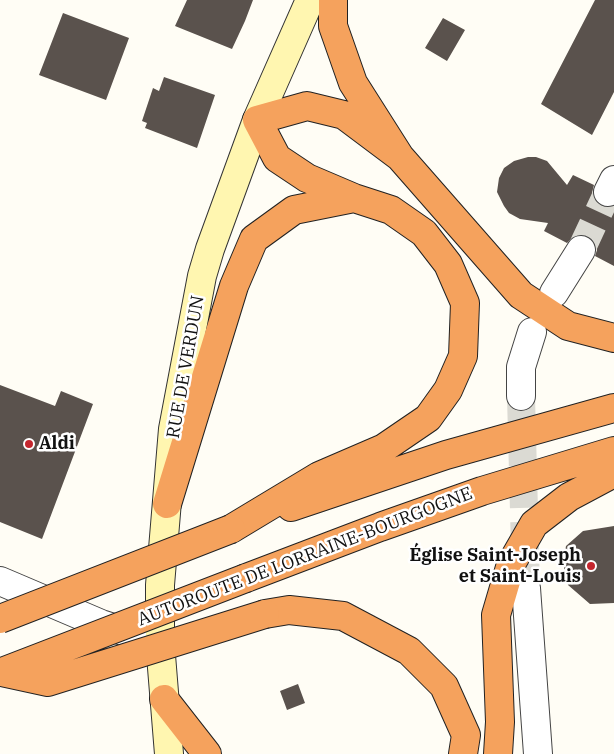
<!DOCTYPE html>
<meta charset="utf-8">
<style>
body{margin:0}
canvas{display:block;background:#fffdf5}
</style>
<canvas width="614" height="754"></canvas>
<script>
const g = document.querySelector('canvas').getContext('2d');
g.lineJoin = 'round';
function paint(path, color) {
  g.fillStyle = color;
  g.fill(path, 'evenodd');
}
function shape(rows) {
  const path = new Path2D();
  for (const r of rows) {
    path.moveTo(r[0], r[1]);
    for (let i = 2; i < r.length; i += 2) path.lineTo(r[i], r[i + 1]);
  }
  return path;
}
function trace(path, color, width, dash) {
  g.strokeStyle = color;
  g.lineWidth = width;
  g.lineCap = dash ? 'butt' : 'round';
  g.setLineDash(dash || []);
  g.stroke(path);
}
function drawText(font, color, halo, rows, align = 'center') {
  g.font = font + ' "IBM Plex Serif",serif';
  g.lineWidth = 5;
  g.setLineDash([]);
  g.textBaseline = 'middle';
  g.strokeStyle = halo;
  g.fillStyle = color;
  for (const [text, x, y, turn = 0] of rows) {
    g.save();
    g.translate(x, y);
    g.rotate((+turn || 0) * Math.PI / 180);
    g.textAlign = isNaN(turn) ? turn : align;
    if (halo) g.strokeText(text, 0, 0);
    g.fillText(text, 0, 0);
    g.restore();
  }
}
const building = shape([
 [187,0,253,0,245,21,232,49,175,26],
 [595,0,614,0,614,92,592,135,541,104],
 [63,13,129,38,106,100,39,75],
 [443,18,465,30,447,61,425,48],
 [164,77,215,95,197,148,145,128,147,123,142,121,153,88,159,91],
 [528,157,536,157,547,161,567,185,573,175,594,185,592,193,595,201,601,206,608,208,614,206,614,266,595,256,597,250,595,243,589,237,582,234,574,236,567,243,544,231,548,223,520,219,509,213,504,206,497,192,499,178,504,168,514,161],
 [0,385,55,406,61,391,93,404,42,539,0,522],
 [614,526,614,603,590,604,568,585,563,563,566,546,583,531],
 [298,684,305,703,287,710,280,691]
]);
const minorTunnel = shape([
 [581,250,608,192],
 [521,396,526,588]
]);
const minor = shape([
 [608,192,614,180],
 [554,293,581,250],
 [521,396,521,367,532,332],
 [0,581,101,624,160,643],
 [526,588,538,754]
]);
const secondary = shape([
 [169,754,160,643,160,585,173,429,202,276,210,249,257,120,310,0]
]);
const motorway = shape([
 [333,0,333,26,353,83,400,157,521,295,568,326,614,338],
 [167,504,234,286,254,239,294,210,354,198],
 [291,507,446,455,614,408],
 [231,529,319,476,384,448,428,418,448,390,463,356,465,303,448,264,424,233,391,210,354,198,307,178,277,158,257,120,307,106,344,115,400,157],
 [246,578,380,527,482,491,614,451],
 [265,614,289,610,343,616,409,651,444,686,466,735,463,754],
 [164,699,207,754],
 [498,754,500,722,496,615,511,564,534,524,569,497,614,473]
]);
const motorwayBridge = shape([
 [0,619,231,529],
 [2,672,48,682,265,614],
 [2,672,246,578]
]);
const markers = [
 [29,444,5,"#c4262e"],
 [591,566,5,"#c4262e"]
];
const streetNames = [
 ["RUE DE VERDUN",186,367,-80],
 ["AUTOROUTE DE LORRAINE-BOURGOGNE",305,557,-21]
];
const poiNames = [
 ["Aldi",39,444],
 ["Église Saint-Joseph",581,556,"right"],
 ["et Saint-Louis",581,577,"right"]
];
paint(building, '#5a524d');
trace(minorTunnel, '#dbdad3', 28, [28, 14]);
trace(minor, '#444', 30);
trace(secondary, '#333', 30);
trace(motorway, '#222', 30);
trace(minor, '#fff', 28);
trace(secondary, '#fff6b0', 28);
trace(motorway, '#f5a25d', 28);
trace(motorwayBridge, '#222', 30, []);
trace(motorwayBridge, '#f5a25d', 28);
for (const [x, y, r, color] of markers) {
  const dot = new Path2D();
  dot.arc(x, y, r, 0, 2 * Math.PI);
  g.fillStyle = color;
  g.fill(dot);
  trace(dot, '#fff', 2);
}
drawText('18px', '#111', '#fff', streetNames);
drawText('bold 18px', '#111', '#fff', poiNames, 'left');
</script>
